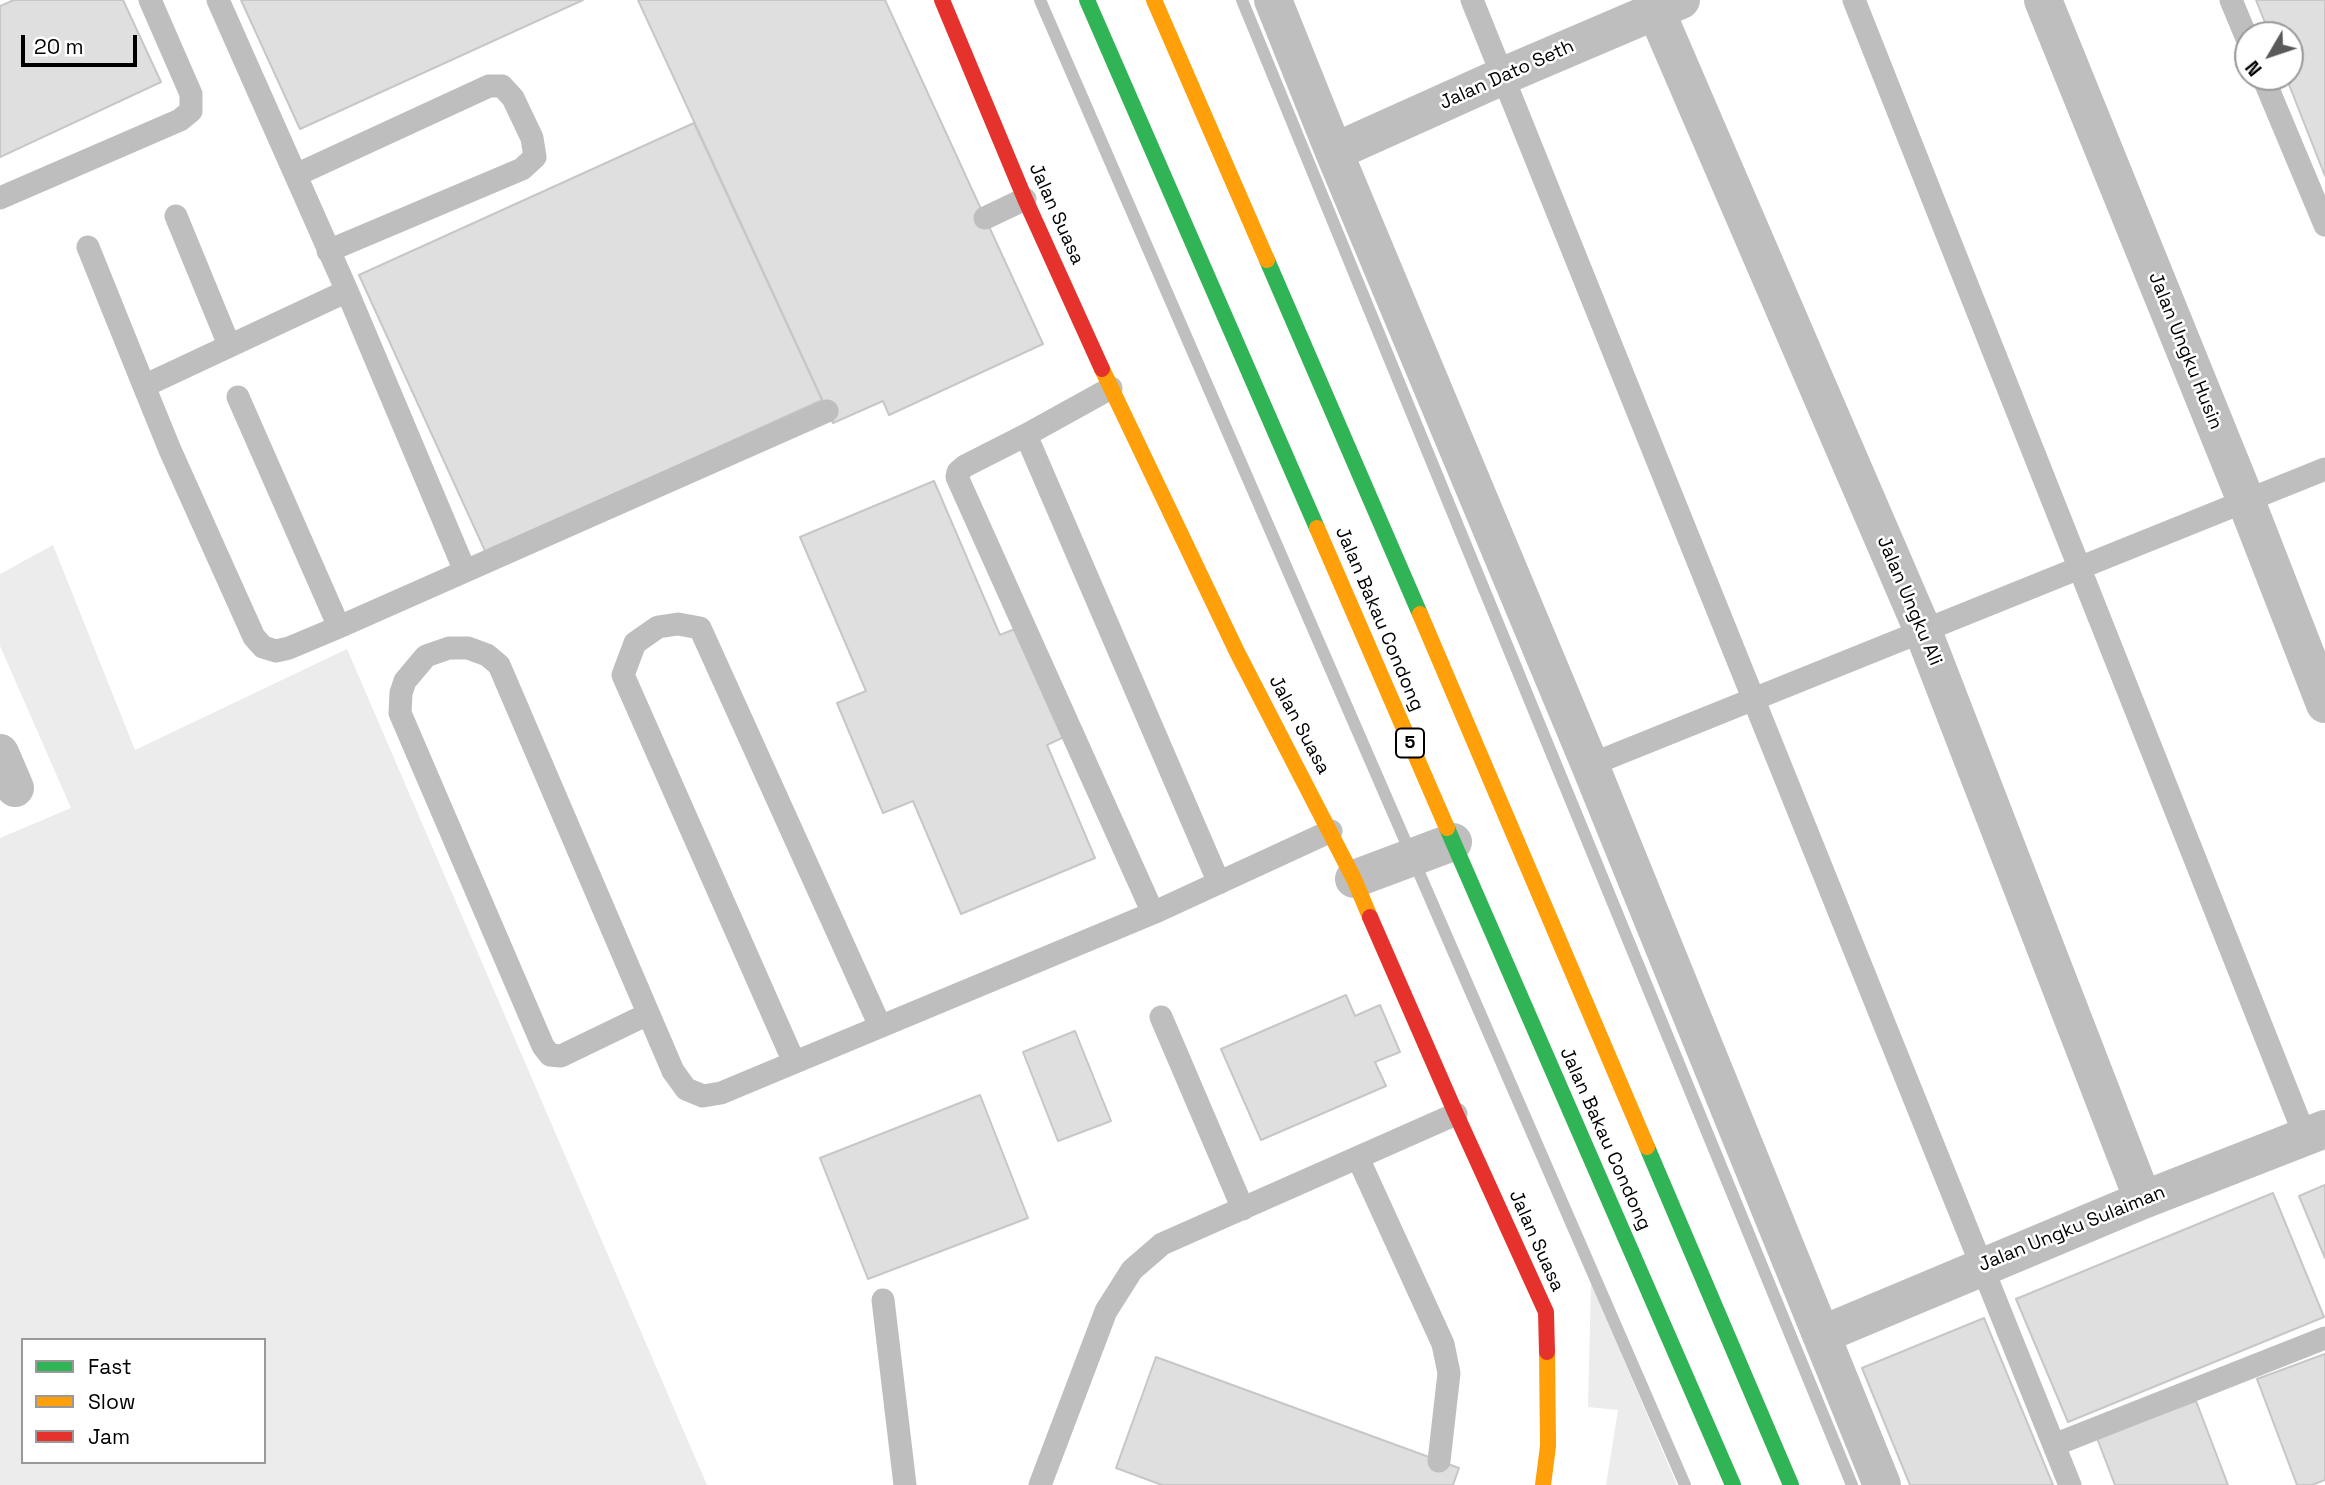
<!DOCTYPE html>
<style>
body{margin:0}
#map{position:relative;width:2325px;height:1485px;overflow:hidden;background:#fff;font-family:"Space Grotesk",sans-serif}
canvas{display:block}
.legend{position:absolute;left:21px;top:1338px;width:245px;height:126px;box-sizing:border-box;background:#fff;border:2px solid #999;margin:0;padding:9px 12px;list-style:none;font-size:21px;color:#000}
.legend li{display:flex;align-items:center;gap:14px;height:35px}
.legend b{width:35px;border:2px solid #999}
.north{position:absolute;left:2234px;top:21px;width:70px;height:70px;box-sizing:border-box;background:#fff;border:2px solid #999;border-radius:50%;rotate:231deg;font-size:19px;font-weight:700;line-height:28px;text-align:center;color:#000}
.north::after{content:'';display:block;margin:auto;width:24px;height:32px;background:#595959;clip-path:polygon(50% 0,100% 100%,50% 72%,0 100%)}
.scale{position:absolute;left:21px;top:35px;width:116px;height:32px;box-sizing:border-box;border:4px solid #000;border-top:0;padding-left:9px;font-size:21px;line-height:24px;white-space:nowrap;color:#000;-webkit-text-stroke:5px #fff;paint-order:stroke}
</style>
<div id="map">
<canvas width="2325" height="1485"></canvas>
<ul class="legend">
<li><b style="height:9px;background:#30b455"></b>Fast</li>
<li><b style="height:9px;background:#ff9f0a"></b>Slow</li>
<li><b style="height:9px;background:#e5322d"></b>Jam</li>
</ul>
<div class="north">N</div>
<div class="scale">20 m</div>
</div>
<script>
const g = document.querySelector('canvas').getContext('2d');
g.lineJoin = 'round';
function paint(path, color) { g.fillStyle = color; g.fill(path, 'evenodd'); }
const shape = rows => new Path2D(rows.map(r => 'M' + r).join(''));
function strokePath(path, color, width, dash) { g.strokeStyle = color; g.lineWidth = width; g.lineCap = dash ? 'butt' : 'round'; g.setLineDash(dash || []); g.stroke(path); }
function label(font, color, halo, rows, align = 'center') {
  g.font = font + ' "Space Grotesk",sans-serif'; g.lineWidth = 5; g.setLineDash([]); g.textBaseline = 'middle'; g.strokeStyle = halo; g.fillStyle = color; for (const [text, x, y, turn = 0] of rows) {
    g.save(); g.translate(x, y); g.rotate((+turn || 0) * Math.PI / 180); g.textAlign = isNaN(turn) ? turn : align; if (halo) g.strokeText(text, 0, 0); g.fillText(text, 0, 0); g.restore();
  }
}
const green = shape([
 [53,545,135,750,347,649,707,1485,0,1485,0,838,71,808,0,646,0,574],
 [23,1340,264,1340,264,1462,23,1462],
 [1591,1283,1677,1485,1606,1485,1618,1410,1588,1407]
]);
const stream = shape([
 [1040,0,1685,1485],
 [1242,0,1852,1485]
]);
const building = shape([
 [14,0,123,0,161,82,0,157,0,6,14,0],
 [241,0,583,0,300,129,241,0],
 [638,0,885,0,1043,344,889,415,883,401,833,423,638,0],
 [2256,0,2325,0,2325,176,2286,77,2290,77,2290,35,2270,35,2256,0],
 [694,123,822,400,486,553,359,275,694,123],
 [934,481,1000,635,1022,626,1068,735,1047,745,1095,858,961,914,913,801,883,813,837,703,866,691,800,537,934,481],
 [1346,995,1355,1016,1380,1005,1400,1052,1375,1062,1386,1086,1261,1140,1221,1049,1346,995],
 [1075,1031,1111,1121,1058,1141,1023,1052,1075,1031],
 [980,1095,1028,1218,868,1279,820,1158,980,1095],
 [2325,1185,2325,1258,2299,1196,2325,1185],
 [2273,1193,2324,1317,2068,1422,2016,1299,2273,1193],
 [1984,1318,2053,1485,1910,1485,1862,1368,1984,1318],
 [2325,1354,2325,1480,2312,1485,2297,1485,2257,1379,2325,1354],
 [1156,1357,1459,1468,1453,1485,1162,1485,1116,1468,1156,1357],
 [2196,1401,2228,1485,2115,1485,2097,1438,2196,1401]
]);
const lane = shape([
 [218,0,347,291,144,386,170,450,254,637,263,647,276,651,289,648,339,627,827,411],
 [1472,0,2070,1485],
 [1854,0,2305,1136],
 [2231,0,2248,41],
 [2263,77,2325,225],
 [296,175,489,86,502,86,513,98,532,138,535,157,522,169,328,251],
 [0,198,180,120,191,111,191,94,150,0],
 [176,216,229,345],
 [985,218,1025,199],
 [88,247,144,386],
 [347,291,465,571],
 [1111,388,1026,435,1219,883],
 [238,397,339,627],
 [1026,435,965,466,958,472,957,477,1153,913],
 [1590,765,2325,469],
 [648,1014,561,1056,550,1055,543,1046,400,713,401,693,405,681,426,656,449,648,468,648,487,655,499,665,673,1071,686,1089,703,1096,721,1093,1153,913,1331,831],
 [1161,1017,1243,1209],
 [794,1062,623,675,635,643,658,627,678,624,700,628,880,1026],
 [1358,1158,1443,1344,1449,1373,1439,1461],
 [883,1300,905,1485],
 [2054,1445,2325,1338],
 [1040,1485,1106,1311,1132,1270,1162,1244,1456,1114]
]);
const street = shape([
 [1273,0,1334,152,1590,765,1882,1485],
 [2043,0,2246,501,2325,704],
 [1656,11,1923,631,2143,1200],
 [1334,152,1503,76,1681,0],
 [0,753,15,788],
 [1354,879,1453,842],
 [1821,1335,2143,1200,2325,1129]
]);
const fast = shape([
 [1087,0,1317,528],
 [1267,260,1420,614],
 [1447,828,1733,1485],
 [1647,1147,1791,1485]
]);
const slow = shape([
 [1154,0,1267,260],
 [1102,369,1237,652,1354,879,1370,917],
 [1317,528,1447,828],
 [1420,614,1647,1147],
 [1543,1485,1548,1446,1547,1352]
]);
const jam = shape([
 [942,0,1025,199,1102,369],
 [1370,917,1456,1114,1546,1312,1547,1352]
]);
const shields = [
 [1410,743,28]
];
const shieldNames = [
 ["5",1410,743]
];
const streetNames = [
 ["Jalan Dato Seth",1507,75,-24],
 ["Jalan Suasa",1056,214,66],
 ["Jalan Ungku Husin",2185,351,68],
 ["Jalan Ungku Ali",1909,601,67],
 ["Jalan Bakau Condong",1379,619,67],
 ["Jalan Suasa",1299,725,62],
 ["Jalan Bakau Condong",1605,1139,66],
 ["Jalan Ungku Sulaiman",2072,1229,-22],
 ["Jalan Suasa",1536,1241,66]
];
paint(green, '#ececec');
strokePath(stream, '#bfbfbf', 12);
paint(building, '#dfdfdf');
strokePath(building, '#c7c7c7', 2);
strokePath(lane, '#bebebe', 23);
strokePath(street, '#bebebe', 38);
strokePath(fast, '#30b455', 16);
strokePath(slow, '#ff9f0a', 16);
strokePath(jam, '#e5322d', 16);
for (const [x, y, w] of shields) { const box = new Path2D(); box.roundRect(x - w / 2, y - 14.5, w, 29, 5); g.fillStyle = '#fff'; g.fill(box); strokePath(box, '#000', 2); }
label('bold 18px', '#000', null, shieldNames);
label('19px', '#000', '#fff', streetNames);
</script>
